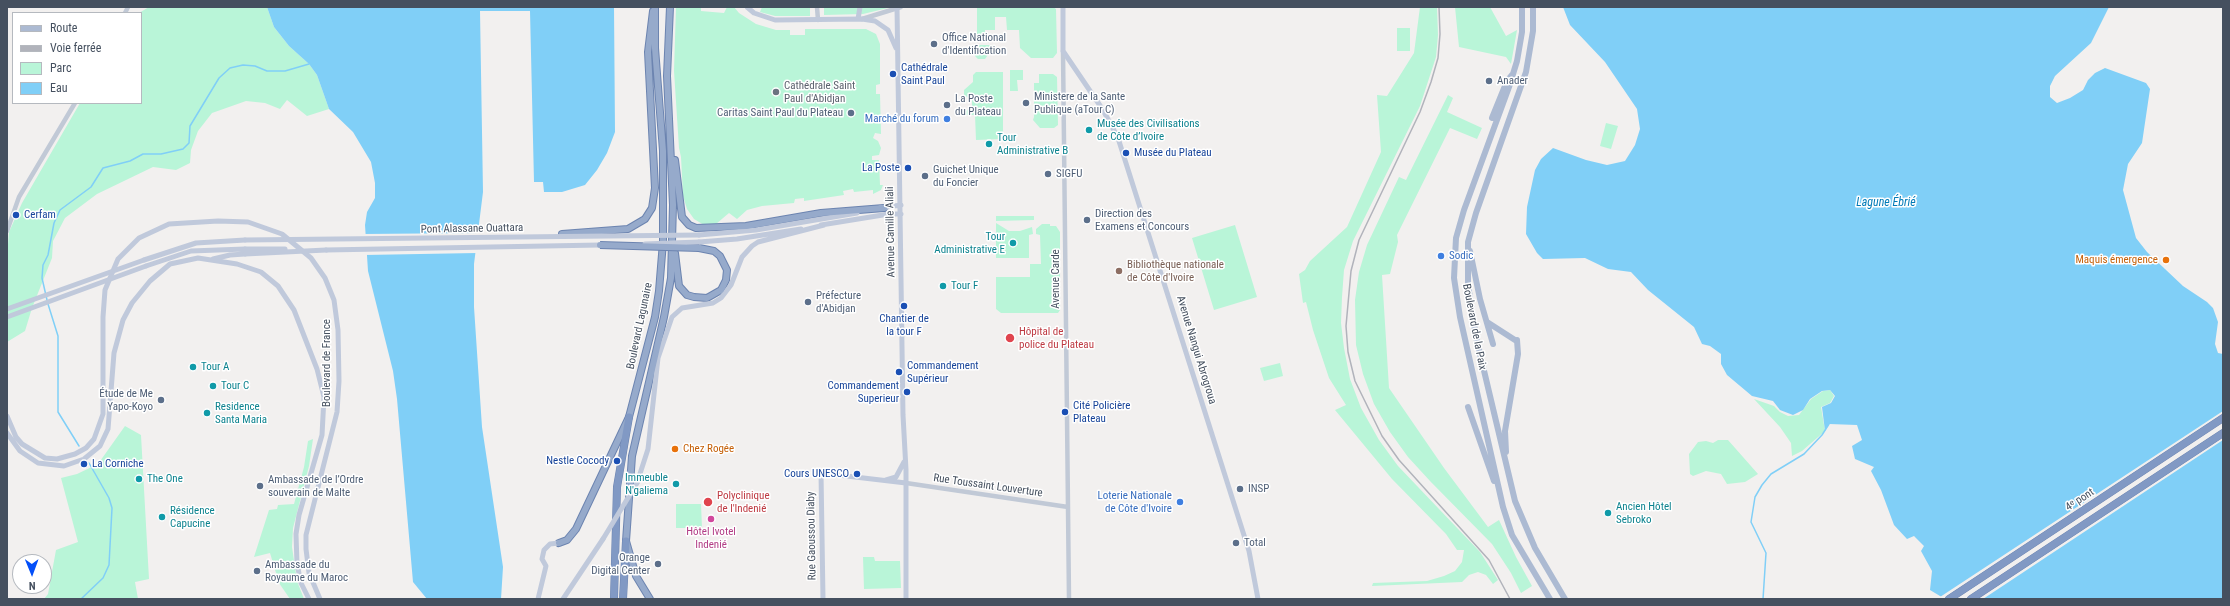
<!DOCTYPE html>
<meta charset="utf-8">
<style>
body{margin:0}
#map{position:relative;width:2230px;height:606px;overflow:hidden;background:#f2f0ef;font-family:"Roboto Condensed",sans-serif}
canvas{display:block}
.frame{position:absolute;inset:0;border:8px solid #45505f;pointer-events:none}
.legend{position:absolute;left:12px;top:12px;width:130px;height:92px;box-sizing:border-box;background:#fff;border:1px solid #b5b9bf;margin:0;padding:5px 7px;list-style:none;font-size:12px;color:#45505f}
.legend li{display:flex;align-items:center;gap:8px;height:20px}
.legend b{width:20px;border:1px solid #b5b9bf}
.north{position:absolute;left:12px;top:554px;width:40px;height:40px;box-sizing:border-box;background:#fff;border:1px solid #b5b9bf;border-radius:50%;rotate:179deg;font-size:11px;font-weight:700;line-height:16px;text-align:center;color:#45505f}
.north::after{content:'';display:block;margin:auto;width:14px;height:18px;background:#034ff9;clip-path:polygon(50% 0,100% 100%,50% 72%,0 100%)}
</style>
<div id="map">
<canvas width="2230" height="606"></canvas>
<div class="frame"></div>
<ul class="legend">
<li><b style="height:5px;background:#acbad2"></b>Route</li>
<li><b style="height:5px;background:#b1b3bb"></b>Voie ferrée</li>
<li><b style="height:11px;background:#b9f5d8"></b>Parc</li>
<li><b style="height:11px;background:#80cff7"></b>Eau</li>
</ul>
<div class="north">N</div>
</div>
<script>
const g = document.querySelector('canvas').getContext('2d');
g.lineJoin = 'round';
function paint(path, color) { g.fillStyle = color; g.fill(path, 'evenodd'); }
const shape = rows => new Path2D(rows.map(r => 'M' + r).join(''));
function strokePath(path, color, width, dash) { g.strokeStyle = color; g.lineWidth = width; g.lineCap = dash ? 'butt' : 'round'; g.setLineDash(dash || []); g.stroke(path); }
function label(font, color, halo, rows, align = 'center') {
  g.font = font + ' "Roboto Condensed",sans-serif'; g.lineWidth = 3; g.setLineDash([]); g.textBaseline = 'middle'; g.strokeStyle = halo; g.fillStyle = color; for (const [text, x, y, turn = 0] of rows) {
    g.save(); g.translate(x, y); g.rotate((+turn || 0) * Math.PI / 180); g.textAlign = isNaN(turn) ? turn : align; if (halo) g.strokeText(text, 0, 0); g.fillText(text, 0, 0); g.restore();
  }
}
const green = shape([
 [149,7,267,7,274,27,289,46,309,64,317,75,329,109,307,116,287,100,280,109,265,103,246,101,212,113,198,131,191,150,190,163,176,170,153,167,97,194,65,218,53,241,52,258,32,308,25,331,7,342,7,257,9,232,22,203,80,103,141,103,141,13,139,13],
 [676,7,701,7,701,11,724,13,727,7,734,7,739,13,756,24,776,30,790,30,790,35,805,35,805,29,866,29,876,34,880,44,880,84,876,85,876,94,880,94,881,134,875,133,873,138,878,141,881,148,879,155,872,156,872,160,879,160,880,185,883,185,881,190,873,194,873,190,854,192,853,189,843,191,844,195,804,201,804,198,795,199,794,203,762,206,747,210,737,219,729,213,716,224,704,225,694,219,687,209,683,196,681,157,679,148,674,71],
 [762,7,810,7,810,16,775,16,760,12],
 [824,7,892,7,863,14,824,15],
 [1053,7,1056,9,1057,53,1053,58,1031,58,1020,48,1019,30,1007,30,1006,17,995,17,995,30,985,30,985,40,977,40,977,7],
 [1420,7,1437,7,1438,35,1436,57,1420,106,1353,241,1344,270,1342,297,1341,323,1344,348,1350,379,1361,408,1379,440,1398,466,1480,552,1498,580,1493,584,1486,575,1478,572,1469,575,1462,582,1372,586,1373,583,1427,581,1444,576,1455,571,1462,562,1464,550,1457,550,1446,534,1392,479,1335,410,1346,405,1329,378,1313,330,1306,302,1303,303,1299,274,1305,270,1310,261,1347,227,1381,152,1377,95,1387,96,1414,53],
 [1455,7,1490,7,1506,36,1517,30,1511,64,1506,57,1459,47],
 [1397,28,1410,28,1410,51,1397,51],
 [974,45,993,45,993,48,985,59,978,59,975,56],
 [1010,70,1023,70,1023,80,1017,80,1018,91,1010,91],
 [976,72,1003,72,1003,139,976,140,975,115,966,115,966,111,972,106,972,100,964,95,964,90,973,82,973,75],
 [1039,74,1053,74,1057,77,1058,125,1054,128,1040,128,1033,120,1034,117,1034,83,1039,83],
 [1448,95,1453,98,1447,112,1482,128,1477,139,1450,128,1397,235,1398,242,1390,274,1382,275,1389,388,1444,468,1488,527,1499,520,1516,557,1532,586,1521,593,1511,573,1492,544,1430,481,1408,457,1390,432,1374,404,1363,374,1356,345,1355,300,1359,272,1367,245,1399,177,1406,180],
 [1606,123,1618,126,1611,149,1600,146],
 [996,216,1034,216,1034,220,996,221],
 [996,223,1009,231,1020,231,1032,227,1033,234,1029,235,1029,258,996,258],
 [1042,224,1050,224,1050,226,1056,226,1060,232,1060,310,1058,313,1001,313,996,309,996,277,1030,277,1030,264,1041,264,1040,235,1036,234,1036,229],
 [1235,225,1257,297,1214,310,1192,238],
 [1280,363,1283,376,1264,381,1260,368],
 [1830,390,1834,396,1830,403,1821,407,1825,431,1802,451,1792,456,1791,443,1780,427,1754,399,1774,406,1780,412,1788,416,1799,415,1811,399,1823,391],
 [125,426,141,435,149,579,135,582,138,599,44,599,48,594,56,550,78,542,61,478,77,474,98,464],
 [313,439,309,466,293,528,292,547,297,581,304,599,290,599,279,583,270,553,254,557,269,510,277,509,278,505,294,504,304,467,308,441],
 [1718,440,1728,440,1758,474,1745,482,1727,484,1721,474,1706,471,1693,476,1690,474,1689,454,1698,442,1706,441,1713,443],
 [676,504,701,504,702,528,676,528],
 [863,557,874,557,875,561,900,561,901,588,864,589]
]);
const water = shape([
 [267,7,614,7,615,132,607,153,597,170,585,185,562,192,544,192,543,182,534,182,530,11,480,11,483,192,474,264,474,307,482,427,503,567,501,599,427,599,413,582,397,399,393,371,368,271,365,225,367,212,375,198,375,183,371,162,353,132,329,109,317,75,309,64,289,46,274,27],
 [1563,7,2109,7,2091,43,2055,76,2050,86,2050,97,2057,103,2070,98,2083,90,2088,80,2095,73,2105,68,2146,83,2150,89,2142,143,2128,164,2123,190,2136,238,2147,252,2183,286,2207,302,2213,308,2218,322,2215,344,2218,353,2223,354,2223,599,1945,599,1930,590,1932,571,1921,551,1924,546,1914,536,1907,539,1894,525,1881,490,1871,471,1874,467,1855,459,1852,446,1862,440,1857,425,1829,424,1825,431,1822,407,1831,403,1835,396,1830,390,1822,391,1810,399,1803,410,1793,415,1780,410,1773,401,1752,396,1727,375,1721,364,1721,354,1710,346,1702,344,1694,327,1648,290,1631,272,1608,269,1585,258,1543,259,1537,253,1526,234,1527,207,1535,170,1541,159,1553,148,1586,160,1607,165,1625,161,1635,145,1640,129,1637,109,1605,62,1570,25]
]);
const pier = shape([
 [480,233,477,253,364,255,363,234],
 [2223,411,2223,440,1983,599,1943,599,1940,597]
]);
const stream = shape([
 [47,300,42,278,43,265,48,255,54,223,60,210,91,187,103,168,130,161,143,154,161,154,183,149,189,143,190,126,219,78,230,68,243,65,255,66,267,71,285,71,309,64],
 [48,304,58,336,58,412,79,446],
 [81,599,103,578,109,565,112,508,109,498,89,463],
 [1763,599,1766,553,1751,522,1755,497,1762,485,1771,474,1804,454,1822,435,1829,424]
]);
const tertiary = shape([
 [817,7,818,20],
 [125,13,128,7],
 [862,19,901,7],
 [1063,51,1069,599],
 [7,231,19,197,75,103],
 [906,483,1068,507]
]);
const secondary = shape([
 [747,7,754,13,775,20,862,19,875,21,888,30,896,48],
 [897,7,903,415,906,470,906,599],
 [1063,7,1063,51,1103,110,1118,138,1249,551,1258,599],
 [858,19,860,7],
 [880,208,901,205],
 [821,225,889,214,901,214],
 [699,235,756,230,857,213],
 [699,242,737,239,801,229],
 [326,250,600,245],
 [213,259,230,255,245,254],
 [144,260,196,243,245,240],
 [146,266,191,251,245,249],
 [7,416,16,437,22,444,45,458,57,459,75,454,86,448,94,439,103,414,103,317,105,290,118,259,139,238,169,224,218,221,248,222,282,234,311,258,325,278,334,300,338,330,339,381,337,412,306,535,306,549,309,573,320,599],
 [7,433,20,451,38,463,64,466,84,459,100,446,108,429,114,353,123,320,132,303,150,281,170,264,198,258,237,264,261,272,278,286,294,310,317,369,324,397,322,435,299,515,296,534,297,564,301,583,309,599],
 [886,480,896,477,904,462],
 [637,483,648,449,658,358,672,317,682,308,713,303,721,298,731,285,742,257,752,246,758,242,824,225],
 [538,599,546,566,542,559,544,550,550,544,559,543],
 [563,599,603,539],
 [823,599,821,473,906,483]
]);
const primary = shape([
 [1522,7,1522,32,1517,61,1509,87,1464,210,1456,238,1454,278,1460,317,1503,507,1512,535,1550,599],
 [1533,7,1533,31,1526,72,1476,213,1468,242,1468,285,1476,337,1515,501,1535,548,1565,599],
 [1492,118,1507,81,1512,75],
 [1470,251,1480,299,1493,344],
 [1487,322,1515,340],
 [1468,407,1494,481],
 [1506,452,1505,431,1518,354,1517,340]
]);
const trunk = shape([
 [675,160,682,217,689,225,696,228,746,226,821,213,884,208],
 [562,234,628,229,645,219,652,208,655,188,648,52,653,11],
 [675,253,679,286,687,295,694,297,707,298,721,290,726,280,727,270,720,256,714,251,699,248],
 [559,543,567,540,576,529,629,417,655,317,659,291,663,242,663,151,655,48,655,7],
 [650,599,636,576,626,541,632,456,664,317,671,278,673,205,667,76,670,7]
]);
const motorway = shape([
 [614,599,617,487,629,417],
 [623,599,626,541],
 [1949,599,2223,418],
 [1971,599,2223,433]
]);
const rail = shape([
 [1439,7,1440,34,1438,58,1431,82,1420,112,1359,240,1351,271,1346,326,1348,352,1355,381,1382,436,1399,460,1489,560,1510,599]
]);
const secondaryBridge = shape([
 [245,240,699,235],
 [645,244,699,242],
 [245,249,285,249],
 [245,254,326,250],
 [7,309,144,260],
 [7,317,146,266],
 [603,539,637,483]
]);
const trunkBridge = shape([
 [600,245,699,248]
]);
const markers = [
 [934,44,4,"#5c6f8a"],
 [893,74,4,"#1a4fb4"],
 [1489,81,4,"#5c6f8a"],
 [776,92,4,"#6b7280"],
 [1026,103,4,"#5c6f8a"],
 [947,105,4,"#5c6f8a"],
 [851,113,4,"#5c6f8a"],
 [947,119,4,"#3f7fe0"],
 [1089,130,4,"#0f9aa8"],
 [989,144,4,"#0f9aa8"],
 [1126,153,4,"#1a4fb4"],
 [908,168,4,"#1a4fb4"],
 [1048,174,4,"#5c6f8a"],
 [925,176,4,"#5c6f8a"],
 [16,215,4,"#1a4fb4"],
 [1087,220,4,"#5c6f8a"],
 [1013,243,4,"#0f9aa8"],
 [1441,256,4,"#3f7fe0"],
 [2166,260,4,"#e8710a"],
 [1119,271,4,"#8d6e63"],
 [943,286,4,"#0f9aa8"],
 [808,302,4,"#5c6f8a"],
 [904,306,4,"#1a4fb4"],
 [1010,338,5,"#e0444e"],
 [193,367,4,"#0f9aa8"],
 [899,372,4,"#1a4fb4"],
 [213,386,4,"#0f9aa8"],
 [907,392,4,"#1a4fb4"],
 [161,400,4,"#5c6f8a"],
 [1065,412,4,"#1a4fb4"],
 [207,413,4,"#0f9aa8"],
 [675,449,4,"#e8710a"],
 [617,461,4,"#1a4fb4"],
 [84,464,4,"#1a4fb4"],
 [857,474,4,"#1a4fb4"],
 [139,479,4,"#0f9aa8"],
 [676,484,4,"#0f9aa8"],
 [260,486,4,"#5c6f8a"],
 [1240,489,4,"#5c6f8a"],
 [708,502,5,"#e0444e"],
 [1180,502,4,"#3f7fe0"],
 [1608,513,4,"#0f9aa8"],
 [162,517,4,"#0f9aa8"],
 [711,519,4,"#d1479c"],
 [1236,543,4,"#5c6f8a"],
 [658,564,4,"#5c6f8a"],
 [257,571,4,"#5c6f8a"]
];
const serviceNames = [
 ["Office National",942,38],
 ["d'Identification",942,51],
 ["Anader",1497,81],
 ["Ministere de la Sante",1034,97],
 ["Publique (aTour C)",1034,110],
 ["La Poste",955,99],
 ["du Plateau",955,112],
 ["Caritas Saint Paul du Plateau",843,113,"right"],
 ["Guichet Unique",933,170],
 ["du Foncier",933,183],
 ["SIGFU",1056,174],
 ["Direction des",1095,214],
 ["Examens et Concours",1095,227],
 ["Préfecture",816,296],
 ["d'Abidjan",816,309],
 ["Étude de Me",153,394,"right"],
 ["Yapo-Koyo",153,407,"right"],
 ["Ambassade de l’Ordre",268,480],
 ["souverain de Malte",268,493],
 ["INSP",1248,489],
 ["Total",1244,543],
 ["Orange",650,558,"right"],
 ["Digital Center",650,571,"right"],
 ["Ambassade du",265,565],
 ["Royaume du Maroc",265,578]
];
const transitNames = [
 ["Cathédrale",901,68],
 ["Saint Paul",901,81],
 ["Musée du Plateau",1134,153],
 ["La Poste",900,168,"right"],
 ["Cerfam",24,215],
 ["Chantier de",904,319,"center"],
 ["la tour F",904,332,"center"],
 ["Commandement",907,366],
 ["Supérieur",907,379],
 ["Commandement",899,386,"right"],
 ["Superieur",899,399,"right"],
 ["Cité Policière",1073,406],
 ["Plateau",1073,419],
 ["Nestle Cocody",609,461,"right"],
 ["La Corniche",92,464],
 ["Cours UNESCO",849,474,"right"]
];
const worshipNames = [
 ["Cathédrale Saint",784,86],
 ["Paul d'Abidjan",784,99]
];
const shopNames = [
 ["Marché du forum",939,119],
 ["Sodic",1449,256,"left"],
 ["Loterie Nationale",1172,496],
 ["de Côte d'Ivoire",1172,509]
];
const cultureNames = [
 ["Musée des Civilisations",1097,124],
 ["de Côte d’Ivoire",1097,137],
 ["Tour",997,138],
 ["Administrative B",997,151],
 ["Tour",1005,237,"right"],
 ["Administrative E",1005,250,"right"],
 ["Tour F",951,286],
 ["Tour A",201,367],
 ["Tour C",221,386],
 ["Residence",215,407],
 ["Santa Maria",215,420],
 ["Immeuble",668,478,"right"],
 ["N'galiema",668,491,"right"],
 ["The One",147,479],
 ["Ancien Hôtel",1616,507],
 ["Sebroko",1616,520],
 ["Résidence",170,511],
 ["Capucine",170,524]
];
const streetNames = [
 ["Pont Alassane Ouattara",472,229,-1],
 ["Avenue Camille Aliali",891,232,-91],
 ["Avenue Carde",1056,279,-90],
 ["Boulevard Lagunaire",640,326,-78],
 ["Boulevard de la Paix",1474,327,79],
 ["Avenue Nangui Abrogroua",1196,350,73],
 ["Boulevard de France",327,363,-90],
 ["Rue Toussaint Louverture",988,486,8],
 ["4ᵉ pont",2080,500,-33],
 ["Rue Gaoussou Diaby",812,536,-91]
];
const foodNames = [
 ["Maquis émergence",2158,260],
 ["Chez Rogée",683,449,"left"]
];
const educationNames = [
 ["Bibliothèque nationale",1127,265],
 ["de Côte d'Ivoire",1127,278]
];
const healthNames = [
 ["Hôpital de",1019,332],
 ["police du Plateau",1019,345],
 ["Polyclinique",717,496],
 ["de l'Indenié",717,509]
];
const hotelNames = [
 ["Hôtel Ivotel",711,532],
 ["Indenié",711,545]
];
const waterNames = [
 ["Lagune Ébrié",1886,203]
];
paint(green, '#b9f5d8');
paint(water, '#80cff7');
paint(pier, '#f2f0ef');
strokePath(stream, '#80cff7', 1.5);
strokePath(trunk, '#6c84b0', 8);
strokePath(motorway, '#6c84b0', 8);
strokePath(tertiary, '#c1c9d6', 4.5);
strokePath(secondary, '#c0c9db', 5);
strokePath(primary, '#acbad2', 6);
strokePath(trunk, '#96aacb', 6);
strokePath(motorway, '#8199c4', 7);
strokePath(rail, '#b1b3bb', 1.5);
strokePath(trunkBridge, '#6c84b0', 8, []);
strokePath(secondaryBridge, '#c0c9db', 5);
strokePath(trunkBridge, '#96aacb', 6);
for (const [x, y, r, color] of markers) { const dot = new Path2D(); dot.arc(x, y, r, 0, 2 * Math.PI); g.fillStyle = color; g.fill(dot); strokePath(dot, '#fff', 1.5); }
label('11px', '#4e5e75', '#fff', serviceNames, 'left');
label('11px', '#164399', '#fff', transitNames, 'left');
label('11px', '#5b616d', '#fff', worshipNames, 'left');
label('11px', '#366cbe', '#fff', shopNames, 'right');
label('11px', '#0d838f', '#fff', cultureNames, 'left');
label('11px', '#45505f', '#fff', streetNames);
label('11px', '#c56008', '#fff', foodNames, 'right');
label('11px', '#785e54', '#fff', educationNames, 'left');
label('11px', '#be3a42', '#fff', healthNames, 'left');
label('11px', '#b23c85', '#fff', hotelNames);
label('italic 12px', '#007ab7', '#fff', waterNames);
</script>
